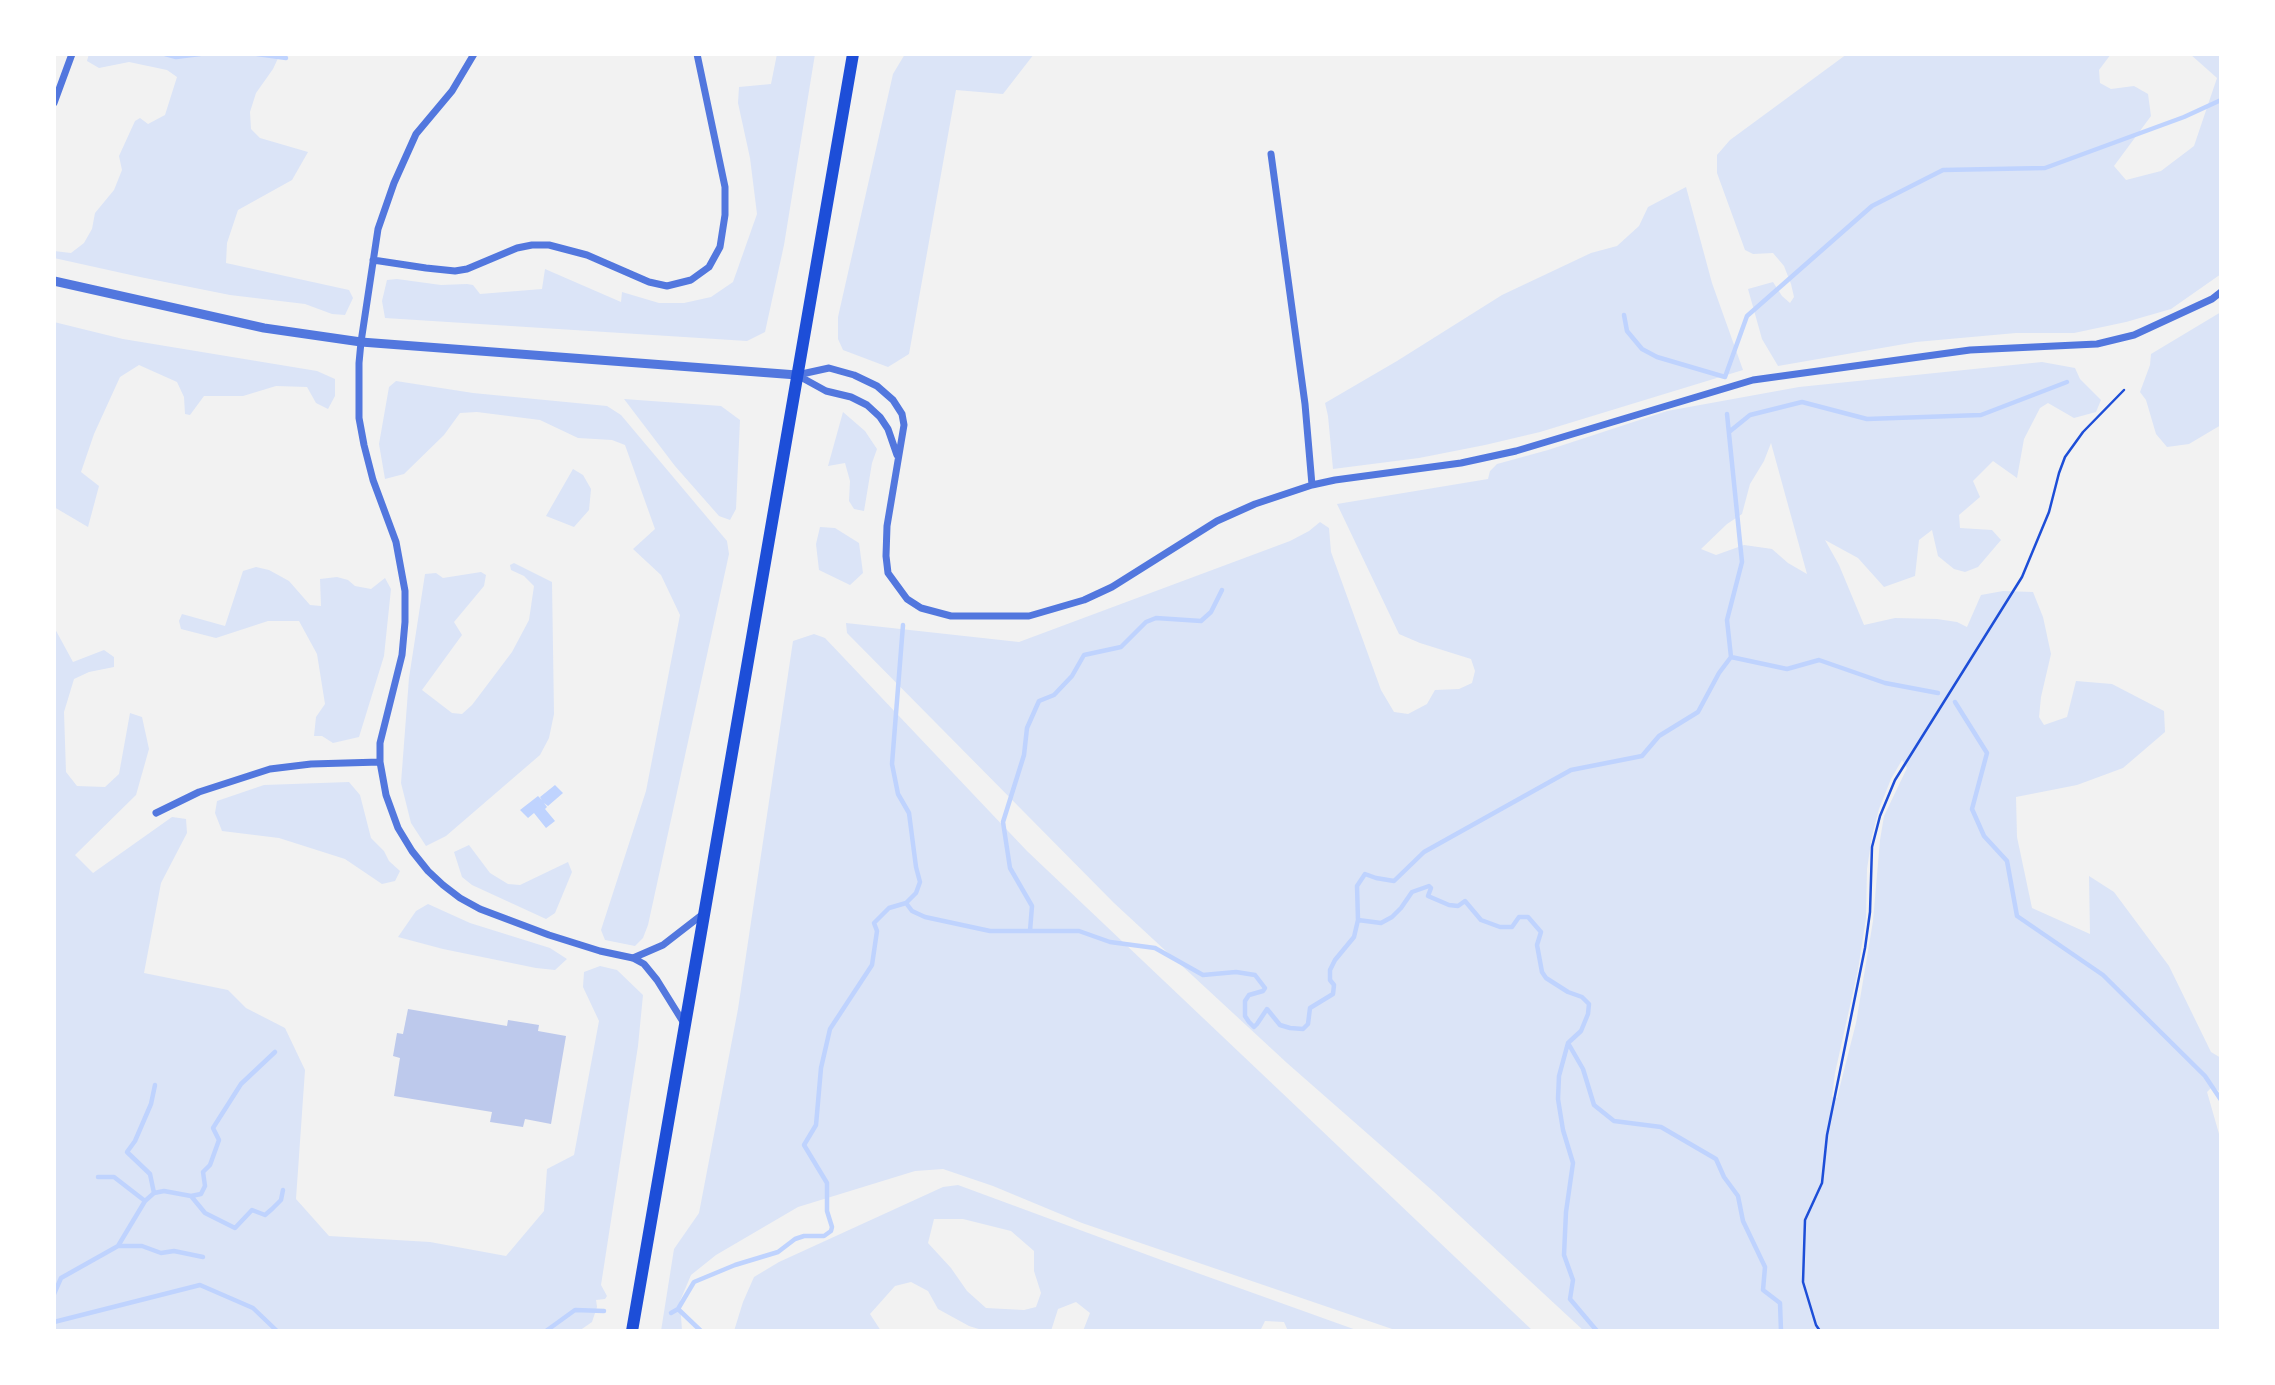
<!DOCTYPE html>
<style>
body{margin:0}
#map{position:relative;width:2275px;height:1385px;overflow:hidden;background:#f2f2f2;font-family:"Source Sans 3",sans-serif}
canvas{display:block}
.frame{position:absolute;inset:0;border:56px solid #fff;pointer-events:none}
</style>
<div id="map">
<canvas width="2275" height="1385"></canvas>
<div class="frame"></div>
</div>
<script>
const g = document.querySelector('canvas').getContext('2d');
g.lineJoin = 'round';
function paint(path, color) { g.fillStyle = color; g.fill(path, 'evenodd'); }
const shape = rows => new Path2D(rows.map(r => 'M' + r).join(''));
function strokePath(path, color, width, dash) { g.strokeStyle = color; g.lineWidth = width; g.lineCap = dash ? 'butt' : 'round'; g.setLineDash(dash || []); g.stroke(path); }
const green = shape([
 [89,54,280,54,273,69,256,93,250,112,251,129,260,138,308,152,292,180,238,210,227,243,226,263,349,290,353,298,345,315,332,314,305,304,230,295,140,277,54,258,54,251,71,253,84,243,92,229,95,213,114,190,122,170,119,156,135,121,140,118,148,124,165,115,177,77,167,70,129,62,99,68,87,61],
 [777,54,815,54,784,245,765,332,747,341,385,318,382,301,387,280,397,279,441,285,467,284,473,285,480,294,542,289,545,269,621,302,622,292,659,303,684,303,711,297,733,282,757,214,750,158,738,103,739,87,771,84],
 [905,54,1034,54,1003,94,956,90,909,354,888,367,843,350,838,339,838,317,893,74],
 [1847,54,2111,54,2099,70,2100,83,2111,89,2134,86,2148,94,2151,116,2114,166,2126,180,2161,171,2194,146,2217,78,2190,54,2221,54,2221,274,2171,309,2126,322,2074,333,2016,333,1916,342,1778,366,1762,339,1748,289,1773,282,1782,296,1790,303,1794,297,1791,284,1784,266,1773,253,1753,254,1745,250,1717,173,1717,155,1730,140],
 [1686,187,1712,283,1743,370,1540,432,1485,445,1419,458,1333,469,1328,416,1325,403,1397,361,1502,295,1591,253,1617,246,1639,226,1648,207],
 [2221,312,2221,425,2189,444,2167,447,2156,434,2146,400,2140,392,2150,365,2151,354],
 [54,322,123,339,317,371,335,379,335,396,328,409,316,403,307,387,276,386,243,396,204,396,190,415,185,414,184,397,177,382,139,365,120,377,94,434,81,472,99,486,88,527,54,507],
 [2042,362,2075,368,2080,379,2101,400,2096,412,2074,418,2048,403,2040,408,2024,439,2017,478,1993,461,1973,481,1980,497,1959,515,1960,528,1992,530,2001,540,1978,567,1965,572,1954,569,1938,556,1932,530,1919,540,1915,576,1884,587,1858,558,1825,540,1839,565,1864,625,1895,618,1937,619,1957,622,1967,627,1981,595,2003,591,2033,592,2043,617,2051,654,2041,697,2039,717,2044,725,2067,717,2076,681,2112,684,2164,711,2165,732,2123,768,2077,785,2016,797,2017,837,2032,908,2090,934,2089,876,2114,892,2169,966,2211,1052,2221,1058,2221,1092,2212,1087,2207,1092,2221,1141,2221,1331,1584,1331,1434,1192,1287,1063,1114,903,847,633,846,623,1019,642,1290,541,1309,531,1320,522,1329,528,1331,552,1381,690,1394,712,1408,714,1427,704,1435,690,1459,689,1472,683,1475,671,1471,659,1420,643,1399,634,1337,504,1488,479,1490,471,1497,464,1548,450,1667,411,1799,387],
 [1771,443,1807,574,1788,563,1772,549,1744,545,1716,555,1701,549,1727,524,1742,514,1750,484,1764,461],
 [1902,760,1907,768,1884,816,1880,840,1873,921,1856,1023,1837,1098,1832,1097,1835,1073,1858,970,1866,918,1867,869,1872,836,1879,809,1891,779],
 [396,381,473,393,607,406,621,415,727,541,729,554,648,925,643,938,635,946,605,940,601,930,646,791,680,615,661,575,633,549,655,529,625,445,612,440,578,438,540,420,477,412,460,413,444,435,404,474,385,479,379,444,389,387],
 [624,399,721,406,740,420,736,509,730,520,719,516,675,466],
 [843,412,865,431,877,449,872,463,864,511,854,509,849,501,850,481,845,463,828,466],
 [573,469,583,475,591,489,589,510,574,527,546,516],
 [820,527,835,528,859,543,863,573,850,585,819,570,816,544],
 [514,563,552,582,554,714,549,738,540,755,446,836,426,846,411,823,401,783,409,678,425,574,436,573,443,578,481,572,486,575,484,586,454,622,462,635,422,690,452,713,462,714,472,705,512,652,529,620,534,586,524,576,511,570,510,565],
 [256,567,269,570,289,581,310,605,321,606,320,579,337,577,348,580,355,586,371,589,385,578,391,589,384,656,359,737,333,743,322,736,314,736,316,717,325,704,317,654,299,621,268,621,216,638,181,629,179,621,182,614,225,626,243,571],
 [54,627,73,662,104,650,114,657,114,667,89,672,74,679,64,712,66,772,77,786,105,787,119,774,130,713,142,717,149,749,136,795,75,855,93,873,172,817,186,819,187,833,161,883,144,973,228,990,246,1008,285,1028,305,1070,296,1199,329,1236,430,1242,506,1256,544,1211,547,1169,574,1155,599,1021,583,987,584,972,600,966,617,970,643,995,638,1046,601,1285,607,1296,605,1299,596,1300,597,1307,592,1322,579,1331,54,1331],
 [814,634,825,638,1027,851,1533,1331,1398,1331,1082,1223,993,1186,943,1169,915,1171,798,1207,716,1255,691,1275,680,1301,682,1331,661,1331,674,1249,699,1213,738,1009,793,641],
 [349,782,360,795,371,838,384,851,389,861,400,871,395,881,382,884,345,859,279,838,222,831,215,813,217,801,264,785],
 [469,845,490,873,508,884,520,885,568,862,572,872,555,913,546,919,472,885,462,877,454,852],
 [428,904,470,923,550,948,567,959,555,970,536,968,443,949,398,937,416,911],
 [958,1185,1164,1261,1359,1331,1288,1331,1284,1322,1265,1321,1260,1331,1083,1331,1090,1313,1076,1302,1058,1309,1051,1331,985,1331,969,1326,938,1309,928,1291,911,1282,895,1286,870,1314,881,1331,734,1331,743,1302,754,1277,779,1262,943,1187],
 [934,1219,963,1219,1011,1231,1034,1251,1034,1271,1041,1293,1036,1307,1024,1310,986,1308,967,1291,951,1268,928,1243]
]);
const water = shape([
 [555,785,563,793,548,806,544,803,547,807,545,809,555,821,546,828,534,813,528,818,520,810,538,796,542,800,540,797]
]);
const stream = shape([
 [165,54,176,57,200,54],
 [257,54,286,58],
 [1624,315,1627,331,1642,349,1657,357,1725,377,1747,316,1872,206,1943,170,2045,168,2184,117,2221,100],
 [1727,414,1742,562,1727,620,1731,657],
 [1729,432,1750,415,1802,402,1867,419,1981,415,2067,382],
 [903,625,892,764,898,794,909,813,916,867,920,882,916,893,906,903],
 [1955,702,1987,753,1972,809,1984,836,2007,861,2017,916,2103,975,2205,1076,2221,1100],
 [1358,920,1381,923,1392,917,1401,908,1412,892,1429,886,1431,888,1428,896,1449,905,1458,906,1465,901,1481,920,1500,927,1512,927,1519,917,1528,917,1541,932,1537,945,1542,972,1546,978,1568,992,1582,997,1589,1004,1588,1014,1581,1031,1568,1043,1583,1069,1594,1105,1614,1121,1661,1127,1716,1159,1724,1177,1738,1196,1743,1221,1765,1267,1763,1290,1780,1303,1781,1331],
 [1030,931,1032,906,1010,868,1003,822,1024,755,1027,728,1039,701,1054,695,1072,676,1084,655,1121,647,1146,622,1156,618,1201,621,1211,612,1222,590],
 [1568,1043,1559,1076,1558,1099,1563,1130,1573,1163,1566,1212,1564,1255,1573,1280,1570,1299,1597,1331],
 [98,1177,114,1177,145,1201],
 [154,1193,164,1191,191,1196,205,1213,235,1228,252,1210,265,1215,272,1209,281,1200,283,1190],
 [191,1196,201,1194,205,1186,203,1172,210,1165,219,1140,213,1128,241,1084,275,1052],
 [118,1246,145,1201,154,1193,150,1174,127,1152,135,1141,151,1104,155,1085],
 [54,1294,61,1278,118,1246,142,1246,161,1253,174,1251,203,1257],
 [678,1309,701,1331],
 [671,1313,678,1309,694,1282,735,1265,778,1252,795,1239,804,1236,824,1236,831,1231,832,1227,827,1211,827,1183,804,1145,816,1125,821,1068,830,1029,872,965,877,931,874,923,889,908,906,903,912,911,925,917,990,931,1079,931,1110,942,1155,948,1203,975,1236,972,1255,975,1265,988,1263,991,1249,995,1245,1001,1245,1016,1249,1022,1254,1027,1257,1024,1267,1009,1280,1025,1290,1028,1303,1029,1308,1024,1310,1008,1333,994,1334,985,1330,980,1330,970,1335,960,1354,937,1358,920,1357,886,1365,874,1376,878,1394,881,1424,852,1571,770,1642,756,1659,736,1698,712,1719,673,1731,657,1787,669,1819,660,1885,683,1938,693],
 [54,1322,200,1285,253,1308,277,1331],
 [546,1331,575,1310,604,1311]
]);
const building = shape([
 [408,1009,507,1026,508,1020,539,1025,538,1031,566,1036,551,1124,525,1119,523,1127,490,1122,492,1112,394,1096,400,1058,393,1056,397,1033,403,1034]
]);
const path = shape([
 [1820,1331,1816,1325,1803,1282,1805,1220,1822,1183,1827,1135,1865,948,1870,912,1872,847,1880,816,1895,780,2022,577,2049,512,2059,473,2065,457,2083,432,2124,390]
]);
const minor = shape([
 [474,54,452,91,416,134,394,183,378,229,361,342,359,363,359,418,364,445,373,480,396,542,405,591,405,622,402,655,380,743,380,762,386,795,398,828,412,851,428,871,443,885,460,898,480,909,549,935,600,951,633,958,644,964,657,980,685,1025],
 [54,103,72,54],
 [1271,154,1305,404,1312,485],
 [373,260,426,268,455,271,467,269,517,248,532,245,549,245,587,255,649,282,667,286,691,280,709,267,720,247,725,215,725,187,697,54],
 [797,375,829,368,854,375,877,386,893,400,902,414,904,425,887,526,886,556,888,573,907,599,921,608,951,616,1029,616,1084,600,1112,587,1217,521,1255,504,1312,485,1335,480,1461,463,1516,451,1753,380,1970,350,2097,344,2134,335,2212,299,2221,292],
 [797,375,826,391,851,397,867,405,880,417,888,429,897,455],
 [156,813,199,792,270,769,311,764,380,762],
 [633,958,663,945,703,914]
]);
const tertiary = shape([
 [54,281,264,328,361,342,797,375]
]);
const primary = shape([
 [632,1331,853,54]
]);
paint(green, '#dbe4f7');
paint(water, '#bfd3fe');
strokePath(stream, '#bfd3fe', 4.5);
paint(building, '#bdc9ec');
strokePath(path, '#1d4ed8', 2.5);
strokePath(minor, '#5277de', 7);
strokePath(tertiary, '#5277de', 9);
strokePath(primary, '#1d4ed8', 12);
</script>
